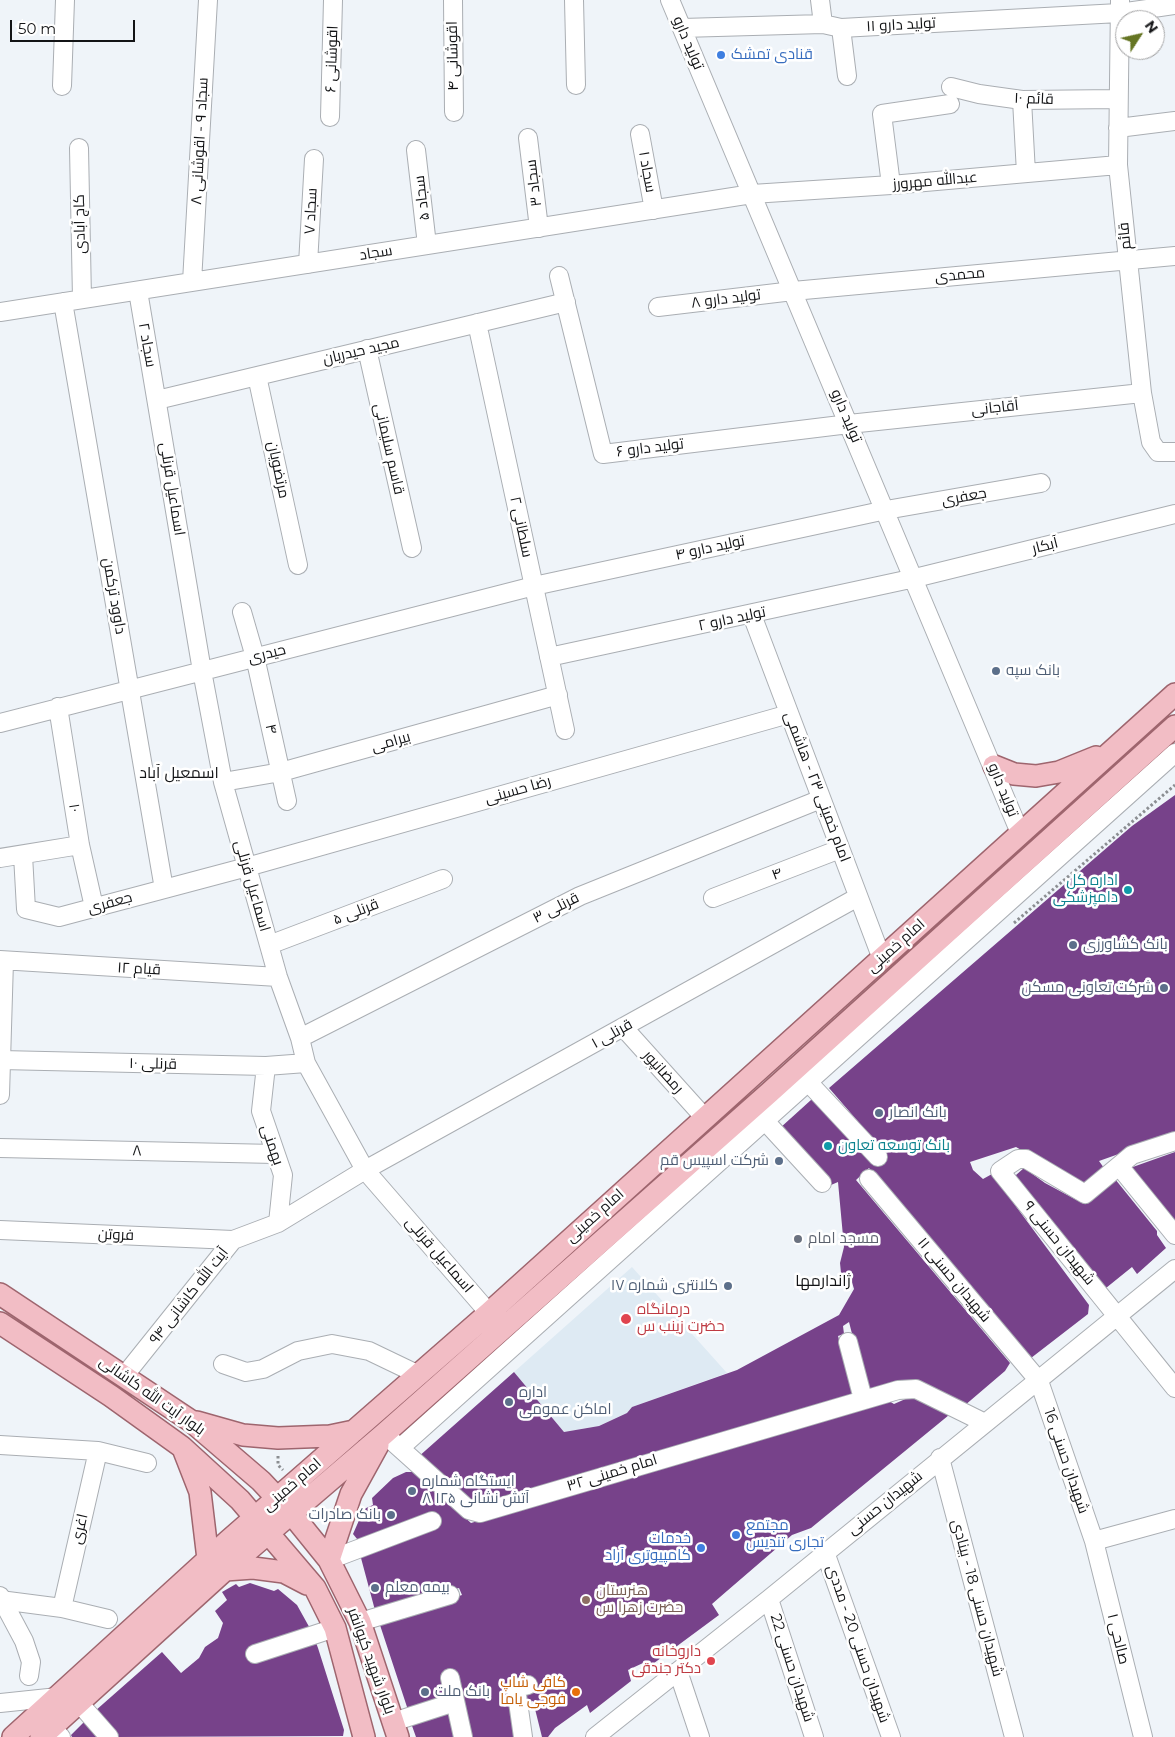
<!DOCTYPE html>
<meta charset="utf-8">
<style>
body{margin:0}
#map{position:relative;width:1175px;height:1737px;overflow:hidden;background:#eff4f9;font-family:Montserrat,sans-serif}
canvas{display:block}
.north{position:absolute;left:1115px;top:10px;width:50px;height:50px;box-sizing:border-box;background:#fff;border:1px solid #a1a1a2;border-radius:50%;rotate:55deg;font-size:14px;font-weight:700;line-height:20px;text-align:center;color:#131416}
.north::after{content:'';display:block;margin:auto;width:18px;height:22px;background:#657523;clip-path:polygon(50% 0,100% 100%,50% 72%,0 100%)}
.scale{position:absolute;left:10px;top:20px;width:125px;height:22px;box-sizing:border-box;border:2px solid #131416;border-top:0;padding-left:6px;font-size:15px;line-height:18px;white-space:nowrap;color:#131416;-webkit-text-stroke:4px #fff;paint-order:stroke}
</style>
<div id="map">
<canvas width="1175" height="1737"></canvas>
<div class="north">N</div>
<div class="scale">50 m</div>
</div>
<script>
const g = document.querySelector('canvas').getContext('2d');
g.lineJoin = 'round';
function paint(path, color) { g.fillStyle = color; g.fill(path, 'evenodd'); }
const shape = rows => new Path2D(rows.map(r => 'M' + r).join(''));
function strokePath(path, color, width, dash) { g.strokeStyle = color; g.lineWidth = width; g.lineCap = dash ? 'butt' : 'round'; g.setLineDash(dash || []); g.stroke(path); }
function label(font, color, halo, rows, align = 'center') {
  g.font = font + ' Montserrat,Cairo,sans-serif'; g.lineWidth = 5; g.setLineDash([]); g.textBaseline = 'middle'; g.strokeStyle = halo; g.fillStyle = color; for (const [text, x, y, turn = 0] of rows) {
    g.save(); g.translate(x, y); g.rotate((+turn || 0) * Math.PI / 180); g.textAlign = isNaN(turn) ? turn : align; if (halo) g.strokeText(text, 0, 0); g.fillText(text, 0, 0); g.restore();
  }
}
const built = shape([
 [632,1267,727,1373,632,1407,627,1413,599,1426,564,1432,514,1372]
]);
const building = shape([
 [1175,795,1175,1134,1099,1161,1104,1168,1084,1186,1016,1147,970,1162,973,1170,983,1179,992,1174,1089,1305,1088,1314,1031,1358,1025,1360,869,1168,856,1180,1010,1363,1005,1371,964,1406,914,1380,867,1392,849,1322,843,1326,844,1334,838,1336,855,1394,480,1504,473,1503,417,1458,514,1372,564,1432,599,1426,627,1413,632,1407,737,1370,839,1315,854,1289,851,1279,841,1273,840,1263,844,1247,838,1182,831,1185,780,1128,811,1100,818,1100,876,1165,887,1155,829,1088,1132,826],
 [1175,1152,1175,1224,1130,1168],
 [1024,1168,1045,1183,1084,1204,1115,1179,1157,1231,1157,1235,1166,1248,1137,1274,1132,1267,1106,1288,1016,1179,1016,1175],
 [910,1397,947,1410,949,1415,811,1528,792,1535,720,1597,712,1604,719,1615,646,1669,643,1663,628,1670,631,1681,590,1713,587,1705,555,1728,548,1737,542,1737,533,1701,524,1703,511,1683,515,1737,465,1737,450,1700,414,1709,407,1707,379,1622,462,1595,459,1588,376,1614,361,1558,366,1550,353,1534,364,1509,373,1505,372,1498,393,1478,406,1472,415,1472,471,1523,889,1401,894,1404],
 [250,1583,274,1591,278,1589,297,1605,312,1632,318,1648,344,1730,343,1736,118,1737,95,1711,162,1652,181,1673,199,1658,205,1647,218,1638,223,1623,215,1611,227,1600,222,1592,236,1584,239,1587],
 [454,1707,460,1737,416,1737,411,1723],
 [86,1720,101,1737,72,1737,71,1735]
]);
const path = shape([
 [1014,923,1175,785],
 [278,1456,278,1465,283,1470]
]);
const minor = shape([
 [453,0,454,112],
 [574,0,576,85],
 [670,0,1020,833],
 [820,0,823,24],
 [1120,0,1118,165,1142,393,1151,442,1158,452,1175,452],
 [682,28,823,24,841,28,1119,13,1175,5],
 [841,28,847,76],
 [62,86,65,0],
 [951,87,979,94,1022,100,1118,99],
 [1022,100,1026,173],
 [330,117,333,0],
 [1118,128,1175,121],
 [640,134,654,210],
 [528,138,539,228],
 [79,148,82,299],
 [416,150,427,245],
 [891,185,882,114,950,104],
 [308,264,314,159],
 [559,276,603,454,849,424,1142,393],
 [192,282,208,0],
 [138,291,202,671,223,782,278,977,300,1038,306,1063,365,1170,489,1313],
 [63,302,164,889],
 [658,307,793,291,1175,256],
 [0,312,752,194,891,185,1118,165],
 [477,323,565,730],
 [367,349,412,548],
 [257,376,298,565],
 [157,400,566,302],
 [242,612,255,657,287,801],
 [752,615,882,959],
 [549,657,915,578,1175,514],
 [58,707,80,845,94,907],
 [0,723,534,586,886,510,1041,483],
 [223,782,281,772,558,695],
 [23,855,26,909,59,917,247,867,789,714],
 [0,858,80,845],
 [713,898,840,849],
 [269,945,443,879],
 [0,960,278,977],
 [623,1027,704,1117],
 [300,1038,580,896,821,799],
 [1,1060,266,1066,306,1063],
 [266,1066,261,1111,283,1175,278,1223],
 [808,1082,878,1157],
 [0,1095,4,961],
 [765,1121,822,1183],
 [1175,1141,1132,1155,1085,1194,1026,1159,1018,1159,1000,1171,1175,1388],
 [0,1148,275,1154],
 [1119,1166,1175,1235],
 [869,1179,1039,1381,1094,1541,1143,1737],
 [0,1230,233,1240],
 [848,1342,863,1399],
 [223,1364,246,1372,263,1369,298,1351,332,1344,369,1351,419,1375],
 [125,1375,233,1240,278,1223,365,1170,858,897],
 [392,1441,469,1510,480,1513,898,1390,916,1389,985,1423],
 [0,1445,98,1451,147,1463],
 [400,1448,1175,753],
 [940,1458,1014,1737],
 [1094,1541,1175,1519],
 [825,1552,891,1737],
 [329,1560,432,1521],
 [0,1596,24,1641,31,1662,29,1676],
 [769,1599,814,1737],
 [0,1600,62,1608,108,1619],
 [62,1608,98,1451],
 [360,1622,450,1595],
 [255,1654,335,1628],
 [678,1671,700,1737],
 [450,1678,463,1737],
 [0,1703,58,1697],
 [80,1704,109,1737],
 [42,1718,61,1737],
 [393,1722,455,1702],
 [523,1737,516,1688,528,1685],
 [595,1737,769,1599,1175,1269]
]);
const major = shape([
 [994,766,1014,774,1036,776,1059,772,1096,757],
 [0,1294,191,1421,261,1481,291,1513,329,1560,360,1622,398,1737],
 [0,1323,111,1396,182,1447,240,1500,315,1588,335,1628,364,1737],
 [197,1422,243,1435,278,1438,330,1436,354,1431],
 [184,1451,200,1492,208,1559],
 [329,1560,351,1494,378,1445],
 [225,1570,253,1568,284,1572,307,1584],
 [13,1737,228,1541,489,1313,1175,694],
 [41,1737,225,1570,384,1434,769,1093,1175,726]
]);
const markers = [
 [721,55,5,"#3f7fe0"],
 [996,671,5,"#5c6f8a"],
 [1128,890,5,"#0f9aa8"],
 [1073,945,5,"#5c6f8a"],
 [1164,988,5,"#5c6f8a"],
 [879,1113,5,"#5c6f8a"],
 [828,1146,5,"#0f9aa8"],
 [779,1161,5,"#5c6f8a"],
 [798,1239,5,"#6b7280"],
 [728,1286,5,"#5c6f8a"],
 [626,1319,6,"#e0444e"],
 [509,1402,5,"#5c6f8a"],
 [412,1491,5,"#5c6f8a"],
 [391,1515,5,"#5c6f8a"],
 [736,1535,5,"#3f7fe0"],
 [701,1548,5,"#3f7fe0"],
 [375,1588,5,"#5c6f8a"],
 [586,1600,5,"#8d6e63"],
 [711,1661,5,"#e0444e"],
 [425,1692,5,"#5c6f8a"],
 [576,1692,5,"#e8710a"]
];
const streetNames = [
 ["تولید دارو ۱۱",901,25,-3],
 ["تولید دارو",688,43,67],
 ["اقوشانی ۴",453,56,-91],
 ["اقوشانی ۶",332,59,-88],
 ["قائم ۱۰",1034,99,2],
 ["سجاد ۹ - اقوشانی ۸",200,141,-87],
 ["سجاد ۱",647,172,80],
 ["عبدالله مهرورز",935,181,-5],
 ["سجاد ۳",534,183,-97],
 ["سجاد ۵",422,198,-97],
 ["سجاد ۷",311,211,-87],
 ["کاج آبادی",80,224,-91],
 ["قائم",1125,236,-96],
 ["سجاد",376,253,-9],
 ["محمدی",960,275,-5],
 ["تولید دارو ۸",726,299,-7],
 ["سجاد ۲",147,345,80],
 ["مجید حیدریان",361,351,-13],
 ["آقاجانی",995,408,-6],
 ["تولید دارو",846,416,67],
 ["تولید دارو ۶",650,448,-7],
 ["قاسم سلیمانی",389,449,77],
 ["مرتضویان",278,470,78],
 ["اسماعیل قرنلی",172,489,81],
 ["جعفری",964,497,-10],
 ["۲ سلطانی",521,527,78],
 ["آبکار",1045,546,-14],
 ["تولید دارو ۴",710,548,-12],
 ["داوود ترکمن",114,596,80],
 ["تولید دارو ۲",732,619,-12],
 ["حیدری",267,654,-14],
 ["۴",271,729,77],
 ["بیرامی",391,742,-16],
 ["امام خمینی ۲۳ - هاشمی",817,787,69],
 ["رضا حسینی",518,790,-16],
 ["تولید دارو",1003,790,68],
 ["۱۰",74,808,81],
 ["۴",777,874,-21],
 ["اسماعیل قرنلی",252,886,74],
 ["جعفری",110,903,-15],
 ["قرنلی ۳",556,908,-27],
 ["قرنلی ۵",356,912,-21],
 ["امام خمینی",896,946,-42],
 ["۱۲ قیام",139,969,3],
 ["قرنلی ۱",612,1034,-29],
 ["قرنلی ۱۰",153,1064,1],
 ["رمضانپور",663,1072,48],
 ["بهمنی",272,1145,71],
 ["۸",137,1151,1],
 ["امام خمینی",595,1216,-42],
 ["فروتن",116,1235,2],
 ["شهیدان حسنی ۹",1059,1243,51],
 ["اسماعیل قرنلی",439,1255,49],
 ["شهیدان حسنی ۱۱",954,1280,50],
 ["آیت الله کاشانی ۹۴",189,1296,-52],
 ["بلوار آیت الله کاشانی",152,1396,35],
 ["شهیدان حسنی 16",1066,1461,71],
 ["امام خمینی ۳۲",612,1473,-17],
 ["امام خمینی",292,1485,-41],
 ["شهیدان حسنی",885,1503,-39],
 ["اغری",80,1529,-77],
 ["شهیدان حسنی 18 - بینادی",977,1598,75],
 ["صالحی ۱",1118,1639,76],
 ["شهیدان حسنی 20 - مددی",858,1644,71],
 ["بلوار شهید کیوانفر",371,1661,70],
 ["شهیدان حسنی 22",792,1668,72]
];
const shopNames = [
 ["قنادی تمشک",731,55],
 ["مجتمع",746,1526],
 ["تجاری تندیس",746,1543],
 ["خدمات",691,1539,"right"],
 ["کامپیوتری آراد",691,1556,"right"]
];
const serviceNames = [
 ["بانک سپه",1006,671],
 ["بانک کشاورزی",1083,945],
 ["شرکت تعاونی مسکن",1154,988,"right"],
 ["بانک انصار",889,1113],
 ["شرکت اسپیس قم",769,1161,"right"],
 ["کلانتری شماره ۱۷",718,1286,"right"],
 ["اداره",519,1393],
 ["اماکن عمومی",519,1410],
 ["ایستگاه شماره",422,1482],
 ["۸ آتش نشانی ۱۲۵",422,1499],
 ["بانک صادرات",381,1515,"right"],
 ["بیمه معلم",385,1588],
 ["بانک ملت",435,1692]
];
const cultureNames = [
 ["اداره کل",1118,881],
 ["دامپزشکی",1118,898],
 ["بانک توسعه تعاون",838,1146,"left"]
];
const worshipNames = [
 ["مسجد امام",808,1239]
];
const healthNames = [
 ["درمانگاه",637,1310],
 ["حضرت زینب س",637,1327],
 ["داروخانه",701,1652,"right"],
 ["دکتر جندقی",701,1669,"right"]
];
const educationNames = [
 ["هنرستان",596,1591],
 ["حضرت زهرا س",596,1608]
];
const foodNames = [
 ["کافی شاپ",566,1683],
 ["فوجی یاما",566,1700]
];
const neighbourhoodNames = [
 ["اسمعیل آباد",179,773],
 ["ژاندارمها",823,1281]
];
paint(built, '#deeaf3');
paint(building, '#77428a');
strokePath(minor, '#aaaeb3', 20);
strokePath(major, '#9e656e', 24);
strokePath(path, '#8b8e92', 3, [2.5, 2.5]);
strokePath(minor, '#fff', 18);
strokePath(major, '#f2bdc5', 21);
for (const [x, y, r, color] of markers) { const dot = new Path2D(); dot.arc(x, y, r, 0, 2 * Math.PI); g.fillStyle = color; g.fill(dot); strokePath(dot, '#fff', 2); }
label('15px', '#131416', '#fff', streetNames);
label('15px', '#366cbe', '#fff', shopNames, 'left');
label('15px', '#4e5e75', '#fff', serviceNames, 'left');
label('15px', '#0d838f', '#fff', cultureNames, 'right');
label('15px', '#5b616d', '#fff', worshipNames, 'left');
label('15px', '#be3a42', '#fff', healthNames, 'left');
label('15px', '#785e54', '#fff', educationNames, 'left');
label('15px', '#c56008', '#fff', foodNames, 'right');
label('16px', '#131416', '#fff', neighbourhoodNames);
</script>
